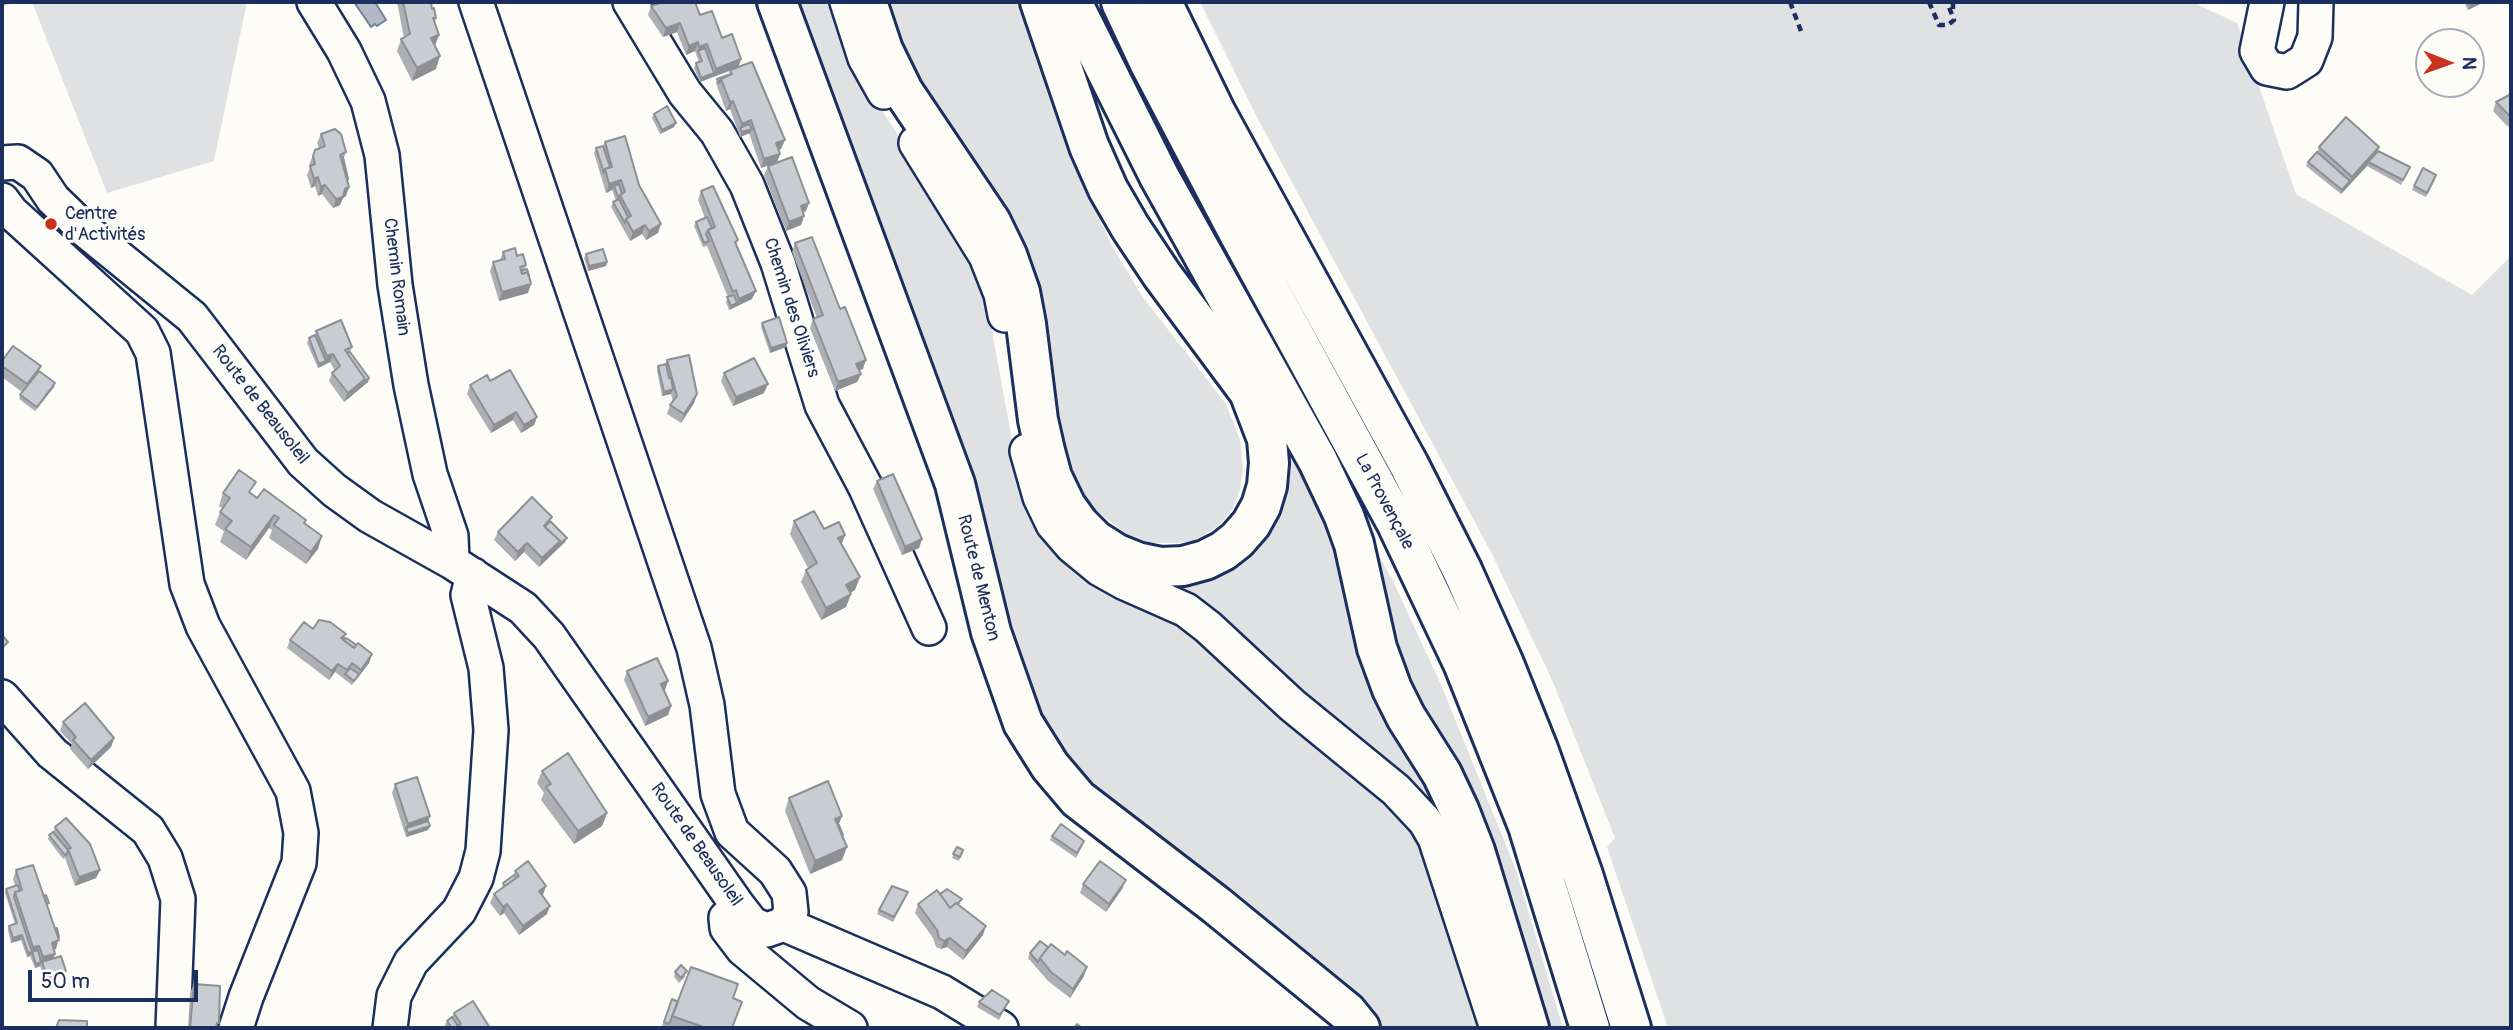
<!DOCTYPE html>
<meta charset="utf-8">
<style>
body{margin:0}
#map{position:relative;width:2513px;height:1030px;overflow:hidden;background:#fdfcf7;font-family:Pangolin,sans-serif}
canvas{display:block}
.frame{position:absolute;inset:0;border:4px solid #1b2f5e;pointer-events:none}
.north{position:absolute;left:2415px;top:28px;width:70px;height:70px;box-sizing:border-box;background:#fdfcf7;border:2px solid #a3aaba;border-radius:50%;rotate:91deg;font-size:19px;font-weight:700;line-height:28px;text-align:center;color:#1b2f5e}
.north::after{content:'';display:block;margin:auto;width:24px;height:32px;background:#c8321e;clip-path:polygon(50% 0,100% 100%,50% 72%,0 100%)}
.scale{position:absolute;left:28px;top:970px;width:170px;height:32px;box-sizing:border-box;border:4px solid #1b2f5e;border-top:0;padding-left:9px;font-size:21px;line-height:24px;white-space:nowrap;color:#1b2f5e;-webkit-text-stroke:5px #fdfcf7;paint-order:stroke}
</style>
<div id="map">
<canvas width="2513" height="1030"></canvas>
<div class="frame"></div>
<div class="north">N</div>
<div class="scale">50 m</div>
</div>
<script>
const g = document.querySelector('canvas').getContext('2d');
g.lineJoin = 'round';
function paint(path, color) { g.fillStyle = color; g.fill(path, 'evenodd'); }
const shape = rows => new Path2D(rows.map(r => 'M' + r).join(''));
function strokePath(path, color, width, dash) { g.strokeStyle = color; g.lineWidth = width; g.lineCap = dash ? 'butt' : 'round'; g.setLineDash(dash || []); g.stroke(path); }
function label(font, color, halo, rows, align = 'center') {
  g.font = font + ' Pangolin,sans-serif'; g.lineWidth = 6; g.setLineDash([]); g.textBaseline = 'middle'; g.strokeStyle = halo; g.fillStyle = color; for (const [text, x, y, turn = 0] of rows) {
    g.save(); g.translate(x, y); g.rotate((+turn || 0) * Math.PI / 180); g.textAlign = isNaN(turn) ? turn : align; if (halo) g.strokeText(text, 0, 0); g.fillText(text, 0, 0); g.restore();
  }
}
const green = shape([
 [32,2,247,2,214,161,107,193],
 [792,2,835,2,869,90,923,174,973,263,987,304,1014,451,1026,504,1042,538,1068,567,1099,589,1149,609,1158,583,1283,493,1288,463,1287,435,1327,521,1361,665,1373,695,1391,727,1432,790,1509,1028,1373,1028,1100,801,1021,695],
 [885,2,1024,2,1077,169,1113,248,1142,296,1226,404,1240,440,1243,468,1240,490,1232,510,1221,523,1208,533,1193,541,1176,543,1153,543,1133,539,1089,505,1074,484,914,77,892,29],
 [1200,2,2192,2,2237,23,2296,194,2472,295,2511,256,2511,1028,1668,1028,1607,847,1615,838,1553,682,1492,554,1259,121],
 [1366,531,1393,581,1442,687,1516,870,1563,1028,1543,1028,1391,652]
]);
const water = shape([
 [354,2,375,2,386,20,377,26,375,24,371,27,354,2]
]);
const path = shape([
 [1790,2,1801,31],
 [1929,2,1939,25,1948,25,1954,20,1947,2],
 [1953,2,1953,12]
]);
const minor = shape([
 [314,2,344,51,368,101,382,155,395,285,411,385,430,474,451,536,452,562],
 [630,2,685,93,717,132,747,185,778,263,822,405,865,486,929,628],
 [847,2,865,58,884,92],
 [2267,2,2257,51,2267,68,2287,72,2306,60,2315,37,2316,2],
 [916,143,986,256,1001,294,1005,315],
 [2,163,18,162,37,175,53,199,85,230,192,317,303,462,334,490,370,516,452,562,523,608,549,636,738,906,752,924,767,930,784,924,791,912,789,893,775,871,732,832,718,794,707,705,694,648,476,2],
 [2,200,11,212,142,331,153,353,187,584,203,626,293,791,301,833,299,863,246,997,236,1028],
 [1027,451,1040,497,1053,524,1072,546,1100,569,1125,583,1186,610,1208,627,1292,705,1396,790,1425,821,1435,838,1497,1028],
 [2,697,52,753,148,830,165,858,178,899,173,1028],
 [738,906,726,918,727,928,743,949,808,1003,850,1028],
 [784,924,942,992,1001,1028],
 [390,1028,394,996,411,962,459,911,476,878,483,851,491,730,486,668,468,595,473,575]
]);
const major = shape([
 [777,2,955,484,991,632,1023,723,1050,766,1078,799,1216,905,1347,1012,1360,1028]
]);
const highway = shape([
 [867,2,883,50,903,91,991,222,1007,255,1020,292,1026,324,1038,420,1045,451,1052,477,1066,506,1079,524,1095,540,1117,554,1137,562,1161,567,1183,566,1205,560,1223,551,1237,540,1251,524,1261,506,1267,486,1269,463,1267,439,1249,392,1162,275,1130,227,1108,189,1089,146,1040,2],
 [1072,2,1159,176,1318,461,1344,516,1354,544,1377,648,1392,689,1406,717,1442,774,1459,810,1475,851,1529,1028],
 [1121,2,1149,62,1237,230,1397,524,1463,663,1528,826,1590,1028],
 [1162,2,1216,113,1409,465,1462,570,1504,664,1538,749,1583,875,1631,1028]
]);
const wall = shape([
 [397,2,431,2,432,9,436,18,435,22,439,35,435,45,436,69,412,81,397,51,401,39,404,38],
 [661,2,695,2,700,15,741,59,738,67,781,149,778,150,780,154,777,162,761,168,749,133,740,137,730,109,726,111,716,83,717,79,728,75,730,71,700,82,694,68,696,63,699,62,695,51,686,55,677,32,663,37,648,15,651,6],
 [2464,2,2484,2,2468,10],
 [2511,94,2511,128,2506,125,2493,111,2496,102],
 [654,114,674,127,660,134,652,118],
 [321,134,346,152,343,160,347,182,346,196,343,198,340,205,333,208,322,194,318,196,315,186,311,188,307,175,310,167,309,165,315,150,319,148,317,143],
 [605,142,639,185,658,233,646,240,642,234,630,241,611,207,613,202,616,201,612,190,606,193,594,153,596,148,603,146],
 [2319,147,2377,151,2410,167,2401,185,2367,166,2341,194,2306,166,2308,162,2317,152],
 [768,166,806,211,803,213,804,216,801,225,786,231,764,175],
 [2435,180,2426,197,2412,190,2414,186],
 [701,191,738,240,736,245,752,299,729,310,726,302,728,297,707,246,703,247,694,226,696,222,705,218,698,200],
 [795,243,863,369,859,370,861,374,857,382,835,391,810,328,813,319,817,318,792,252],
 [503,252,517,256,526,265,525,270,528,293,499,301,490,271,493,262,500,260],
 [586,254,607,262,606,266,588,271,584,258],
 [762,323,786,347,770,353,761,327],
 [316,331,352,347,350,352,369,378,368,382,344,402,329,381,332,373,335,371,330,362,318,368,307,343,309,338,315,335],
 [667,360,697,394,694,403,681,423,667,414,670,405,673,401,671,394,662,396,657,370,658,366,665,364],
 [2,361,41,366,39,371,54,387,35,411,19,399,22,392,2,377],
 [724,373,764,393,733,406,721,381],
 [490,381,537,417,534,425,521,433,513,420,491,433,467,394,470,385],
 [877,481,922,539,919,548,902,555,873,489],
 [223,493,251,494,305,524,318,549,306,564,269,538,272,530,269,528,246,560,220,542,224,531,215,525,220,512,222,508,219,506],
 [550,521,565,542,539,567,524,552,515,561,494,540,498,532],
 [794,521,845,535,842,544,855,590,850,593,851,594,846,607,821,620,801,582,806,570,808,568,790,534],
 [313,629,346,634,344,638,372,654,369,663,352,685,335,672,329,680,287,648,290,640],
 [627,671,665,690,671,706,668,715,645,726,624,680],
 [63,722,114,738,111,747,88,769,70,749,72,744,60,731],
 [542,771,607,813,602,826,574,844,541,800,544,793,537,783],
 [395,784,428,821,430,826,428,830,406,837,392,793],
 [789,798,839,825,843,835,842,860,810,874,785,811],
 [55,827,100,870,96,878,75,886,65,858,63,859,48,839,49,835,53,832],
 [1052,836,1083,845,1076,858,1050,840],
 [957,847,963,850,959,861,952,858],
 [16,870,47,906,55,929,59,937,56,949,54,950,55,954,53,958,66,971,64,975,46,981,40,966,35,968,30,956,27,957,21,940,11,943,8,930,9,926,15,924,5,893,6,889,15,886,13,879],
 [515,871,543,895,542,895,547,914,519,935,504,913,500,916,490,903,494,894,502,888,503,883,514,875],
 [1126,880,1122,889,1106,912,1080,893,1083,884],
 [940,894,961,903,958,905,983,935,963,960,947,947,941,949,936,947,933,938,915,913,918,904],
 [906,897,893,922,877,914,879,910],
 [1048,947,1065,955,1084,976,1070,998,1048,981,1028,958,1030,953],
 [675,972,686,976,679,983,674,977],
 [194,984,217,1028,188,1028,190,993],
 [733,998,732,1028,667,1028,662,1026,672,999,678,1002],
 [1009,1001,999,1020,977,1007,979,1002],
 [454,1013,490,1028,447,1028,445,1025,447,1021,452,1017]
]);
const shadedWall = shape([
 [2,2,18,2,18,3,2,5],
 [2477,2,2484,2,2468,10,2470,6],
 [680,23,677,32,663,37,666,28],
 [432,35,439,35,434,48,426,51],
 [698,42,695,51,686,55,689,46],
 [707,44,704,53,698,51,699,47],
 [440,56,436,69,412,81,417,68],
 [741,59,738,67,700,82,701,78,714,73,716,69],
 [733,101,730,109,726,111,730,102],
 [751,120,748,128,740,128,742,124],
 [676,123,674,127,660,134,662,130],
 [752,129,750,133,740,137,742,132],
 [785,140,781,149,773,152,776,143],
 [2379,147,2376,156,2368,162,2367,166,2341,194,2342,190,2350,182,2352,177],
 [780,154,777,162,761,168,764,159],
 [318,177,315,186,311,188,314,179],
 [621,180,618,188,614,186,612,190,606,193,609,184],
 [325,185,322,194,318,196,321,187],
 [349,187,346,196,343,198,340,205,333,208,336,199,345,189],
 [809,203,806,211,797,215,801,206],
 [804,216,801,225,786,231,789,222],
 [661,224,658,233,646,240,649,231],
 [645,225,642,234,630,241,633,232],
 [607,262,606,266,588,271,589,266],
 [531,284,528,293,499,301,502,292],
 [756,291,752,299,735,307,739,299],
 [737,303,735,307,729,310,731,306],
 [787,343,786,347,770,353,771,348],
 [333,354,330,362,318,368,319,364,326,361,327,356],
 [866,360,863,369,853,372,856,364],
 [861,374,857,382,835,391,838,382],
 [369,378,368,382,344,402,348,393,365,379],
 [55,383,54,387,35,411,37,407],
 [768,384,764,393,733,406,736,397],
 [673,389,671,394,662,396,664,392],
 [697,394,694,403,681,423,684,414],
 [516,412,513,420,491,433,494,425],
 [537,417,534,425,521,433,524,425],
 [274,515,269,528,246,560,251,547],
 [845,535,840,547,838,538],
 [322,536,318,549,306,564,311,552],
 [567,538,565,542,539,567,542,558,560,541],
 [922,539,919,548,902,555,905,547],
 [527,543,524,552,515,561,518,552],
 [860,577,855,590,841,598,846,585],
 [851,594,846,607,821,620,826,608],
 [372,654,369,663,357,679,361,670],
 [338,664,335,672,329,680,332,671],
 [668,681,665,690,658,693,661,684],
 [671,706,668,715,645,726,648,717],
 [114,738,111,747,88,769,91,760],
 [607,813,602,826,574,844,578,831],
 [430,816,427,825,406,828,408,824],
 [842,816,837,829,835,819],
 [430,826,428,830,406,837,408,833],
 [847,847,842,860,810,874,815,861],
 [100,870,96,878,75,886,79,877],
 [1126,880,1122,889,1106,912,1109,904],
 [546,886,543,895,536,899,539,891],
 [507,904,504,913,500,916,503,907],
 [550,906,547,914,519,935,523,926],
 [986,926,983,935,963,960,966,951],
 [22,935,21,940,11,943,13,938],
 [59,937,56,949,49,952,55,938],
 [950,938,947,947,941,949,944,941],
 [39,946,36,954,32,952,30,956,27,957,28,953,32,952,33,947],
 [55,954,52,962,42,962,40,966,35,968,36,964,41,962,43,957],
 [1087,967,1084,976,1070,998,1073,989],
 [66,971,64,975,46,981,47,977]
]);
const building = shape([
 [403,2,431,2,432,9,434,8,436,18,433,18,439,35,431,38,440,56,417,68,401,39,410,34,403,2],
 [663,2,695,2,700,15,712,11,722,38,732,34,741,59,716,69,707,44,699,47,698,42,689,46,680,23,666,28,651,6,663,2],
 [2468,2,2477,2,2470,6,2468,2],
 [705,48,714,73,701,78,696,63,702,61,698,51,705,48],
 [752,62,785,140,776,143,780,154,764,159,751,120,742,124,733,101,730,102,721,79,732,74,730,70,752,62],
 [728,75,721,79,719,83,717,79,728,75],
 [2511,94,2511,117,2496,102,2511,94],
 [667,106,676,123,662,130,654,114,667,106],
 [2346,117,2379,147,2352,177,2319,147,2346,117],
 [749,124,752,129,742,132,740,128,749,124],
 [335,129,341,134,346,152,340,155,349,187,345,189,343,197,336,199,325,185,321,187,318,177,314,179,310,166,315,164,313,156,315,150,325,146,321,134,335,129],
 [625,136,639,185,661,224,649,231,645,225,633,232,626,219,631,216,620,195,625,192,621,180,609,184,605,169,612,167,605,142,625,136],
 [603,146,610,167,605,169,604,173,596,148,603,146],
 [2378,151,2410,167,2403,180,2368,162,2378,151],
 [2317,152,2350,181,2342,190,2308,162,2317,152],
 [343,157,348,179,347,180,341,158,343,157],
 [792,157,809,203,801,206,804,216,789,222,768,166,792,157],
 [2423,168,2436,175,2427,193,2414,186,2423,168],
 [619,184,622,194,620,195,619,199,614,186,619,184],
 [713,186,738,240,735,242,756,291,739,299,736,290,733,292,708,230,715,227,701,191,713,186],
 [619,199,628,217,626,219,625,223,613,202,619,199],
 [707,217,712,228,708,230,706,234,709,241,704,243,696,222,707,217],
 [812,237,840,309,845,307,866,360,856,364,861,374,838,382,813,319,823,315,795,243,812,237],
 [515,248,517,256,523,254,526,265,520,267,522,274,528,272,531,284,502,292,493,262,505,259,503,252,515,248],
 [603,249,607,262,589,266,586,254,603,249],
 [527,269,529,275,528,275,528,272,522,274,521,271,527,269],
 [734,295,737,303,731,306,727,297,734,295],
 [779,317,787,343,771,348,762,323,779,317],
 [341,320,352,347,345,350,365,379,348,393,332,373,340,366,333,354,327,356,316,331,341,320],
 [315,335,326,361,319,364,309,338,315,335],
 [13,346,41,366,27,384,2,366,2,361,13,346],
 [350,352,369,378,364,383,365,379,347,353,350,352],
 [689,355,697,394,684,414,670,405,677,396,667,360,689,355],
 [754,358,768,384,736,397,724,373,754,358],
 [666,364,669,378,671,378,673,389,664,392,658,366,666,364],
 [510,370,537,417,524,425,516,412,494,425,470,385,487,375,490,381,510,370],
 [39,371,55,383,37,407,20,395,39,371],
 [239,470,256,482,249,492,257,498,264,489,306,520,304,523,322,536,311,552,274,525,279,518,274,515,251,547,225,529,232,521,220,512,230,498,223,493,239,470],
 [893,474,922,539,905,547,877,481,893,474],
 [532,497,552,517,544,526,560,541,542,558,527,543,518,552,498,532,532,497],
 [814,511,824,529,839,522,845,535,838,538,860,577,846,585,851,594,826,608,806,570,817,563,794,521,814,511],
 [550,521,567,538,558,545,560,541,545,527,550,521],
 [319,620,330,622,346,634,341,638,354,648,358,643,372,654,361,670,352,663,347,670,338,664,332,671,290,640,304,622,313,629,319,620],
 [2,635,8,642,2,648,2,635],
 [344,638,348,639,356,645,354,648,343,640,344,638],
 [657,658,668,681,661,684,671,706,648,717,627,671,657,658],
 [350,668,359,674,354,681,345,674,350,668],
 [85,703,114,738,91,760,73,740,76,737,63,722,85,703],
 [568,753,607,813,578,831,546,787,551,784,542,771,568,753],
 [417,777,430,816,408,824,395,784,417,777],
 [828,781,842,816,835,819,847,847,815,861,789,798,828,781],
 [66,818,90,844,100,870,79,877,68,849,71,848,55,827,66,818],
 [428,821,430,826,408,833,406,828,428,821],
 [1061,824,1084,841,1077,853,1052,836,1061,824],
 [838,825,839,825,843,835,842,835,838,825],
 [53,832,68,850,67,854,65,855,49,835,53,832],
 [957,847,963,850,960,857,953,854,957,847],
 [528,861,546,886,539,891,550,906,523,926,507,904,503,907,494,894,519,876,515,871,528,861],
 [1100,861,1126,880,1109,904,1083,884,1100,861],
 [33,865,59,940,52,943,55,954,43,957,39,946,33,947,15,892,22,890,16,870,33,865],
 [514,875,516,878,505,886,503,883,514,875],
 [18,885,20,891,15,892,14,897,32,952,38,950,41,962,36,964,32,952,28,953,22,935,13,938,9,926,17,923,6,889,18,885],
 [892,886,908,892,894,917,879,910,892,886],
 [947,889,962,899,957,904,956,903,950,908,940,894,947,889],
 [937,890,950,908,956,903,986,926,966,951,950,938,944,941,939,938,937,930,918,904,937,890],
 [46,895,49,903,47,904,44,896,46,895],
 [57,928,59,937,58,937,55,929,57,928],
 [1040,941,1048,947,1040,958,1038,962,1030,953,1040,941],
 [1051,944,1065,955,1067,951,1087,967,1073,989,1051,972,1040,958,1051,944],
 [61,956,66,971,47,977,42,962,61,956],
 [681,965,687,971,681,978,675,972,681,965],
 [691,967,738,984,733,998,742,1002,732,1028,706,1028,672,1016,691,967],
 [194,984,220,986,219,1023,217,1023,216,1028,190,1028,194,984],
 [992,990,1009,1001,1000,1015,979,1002,992,990],
 [672,999,678,1002,669,1024,664,1022,672,999],
 [473,1001,490,1028,456,1027,461,1024,454,1013,473,1001],
 [452,1017,458,1026,455,1028,452,1028,447,1021,452,1017],
 [59,1020,87,1021,87,1028,56,1028,59,1020],
 [1077,1024,1082,1028,1074,1028,1077,1024]
]);
const markers = [
 [51,224,7,"#c8321e"]
];
const poiNames = [
 ["Centre",65,214],
 ["d'Activités",65,235]
];
const streetNames = [
 ["Chemin Romain",396,277,83],
 ["Chemin des Oliviers",791,308,72],
 ["Route de Beausoleil",260,405,52],
 ["La Provençale",1384,502,62],
 ["Route de Menton",978,578,76],
 ["Route de Beausoleil",696,845,55]
];
paint(green, '#e0e1e3');
paint(water, '#b3b8c5');
strokePath(water, '#76819c', 2);
strokePath(minor, '#1b2f5e', 38);
strokePath(major, '#1b2f5e', 44);
strokePath(highway, '#1b2f5e', 44);
strokePath(path, '#1b2f5e', 4.5, [7, 5]);
strokePath(minor, '#fdfcf7', 33);
strokePath(major, '#fdfcf7', 38);
strokePath(highway, '#fdfcf7', 38);
paint(wall, '#adafb5');
paint(shadedWall, '#8d8f94');
paint(building, '#c9ccd3');
strokePath(building, '#8d8f94', 2);
for (const [x, y, r, color] of markers) { const dot = new Path2D(); dot.arc(x, y, r, 0, 2 * Math.PI); g.fillStyle = color; g.fill(dot); strokePath(dot, '#fdfcf7', 2.5); }
label('18px', '#1b2f5e', '#fdfcf7', poiNames, 'left');
label('18px', '#1b2f5e', '#fdfcf7', streetNames);
</script>
